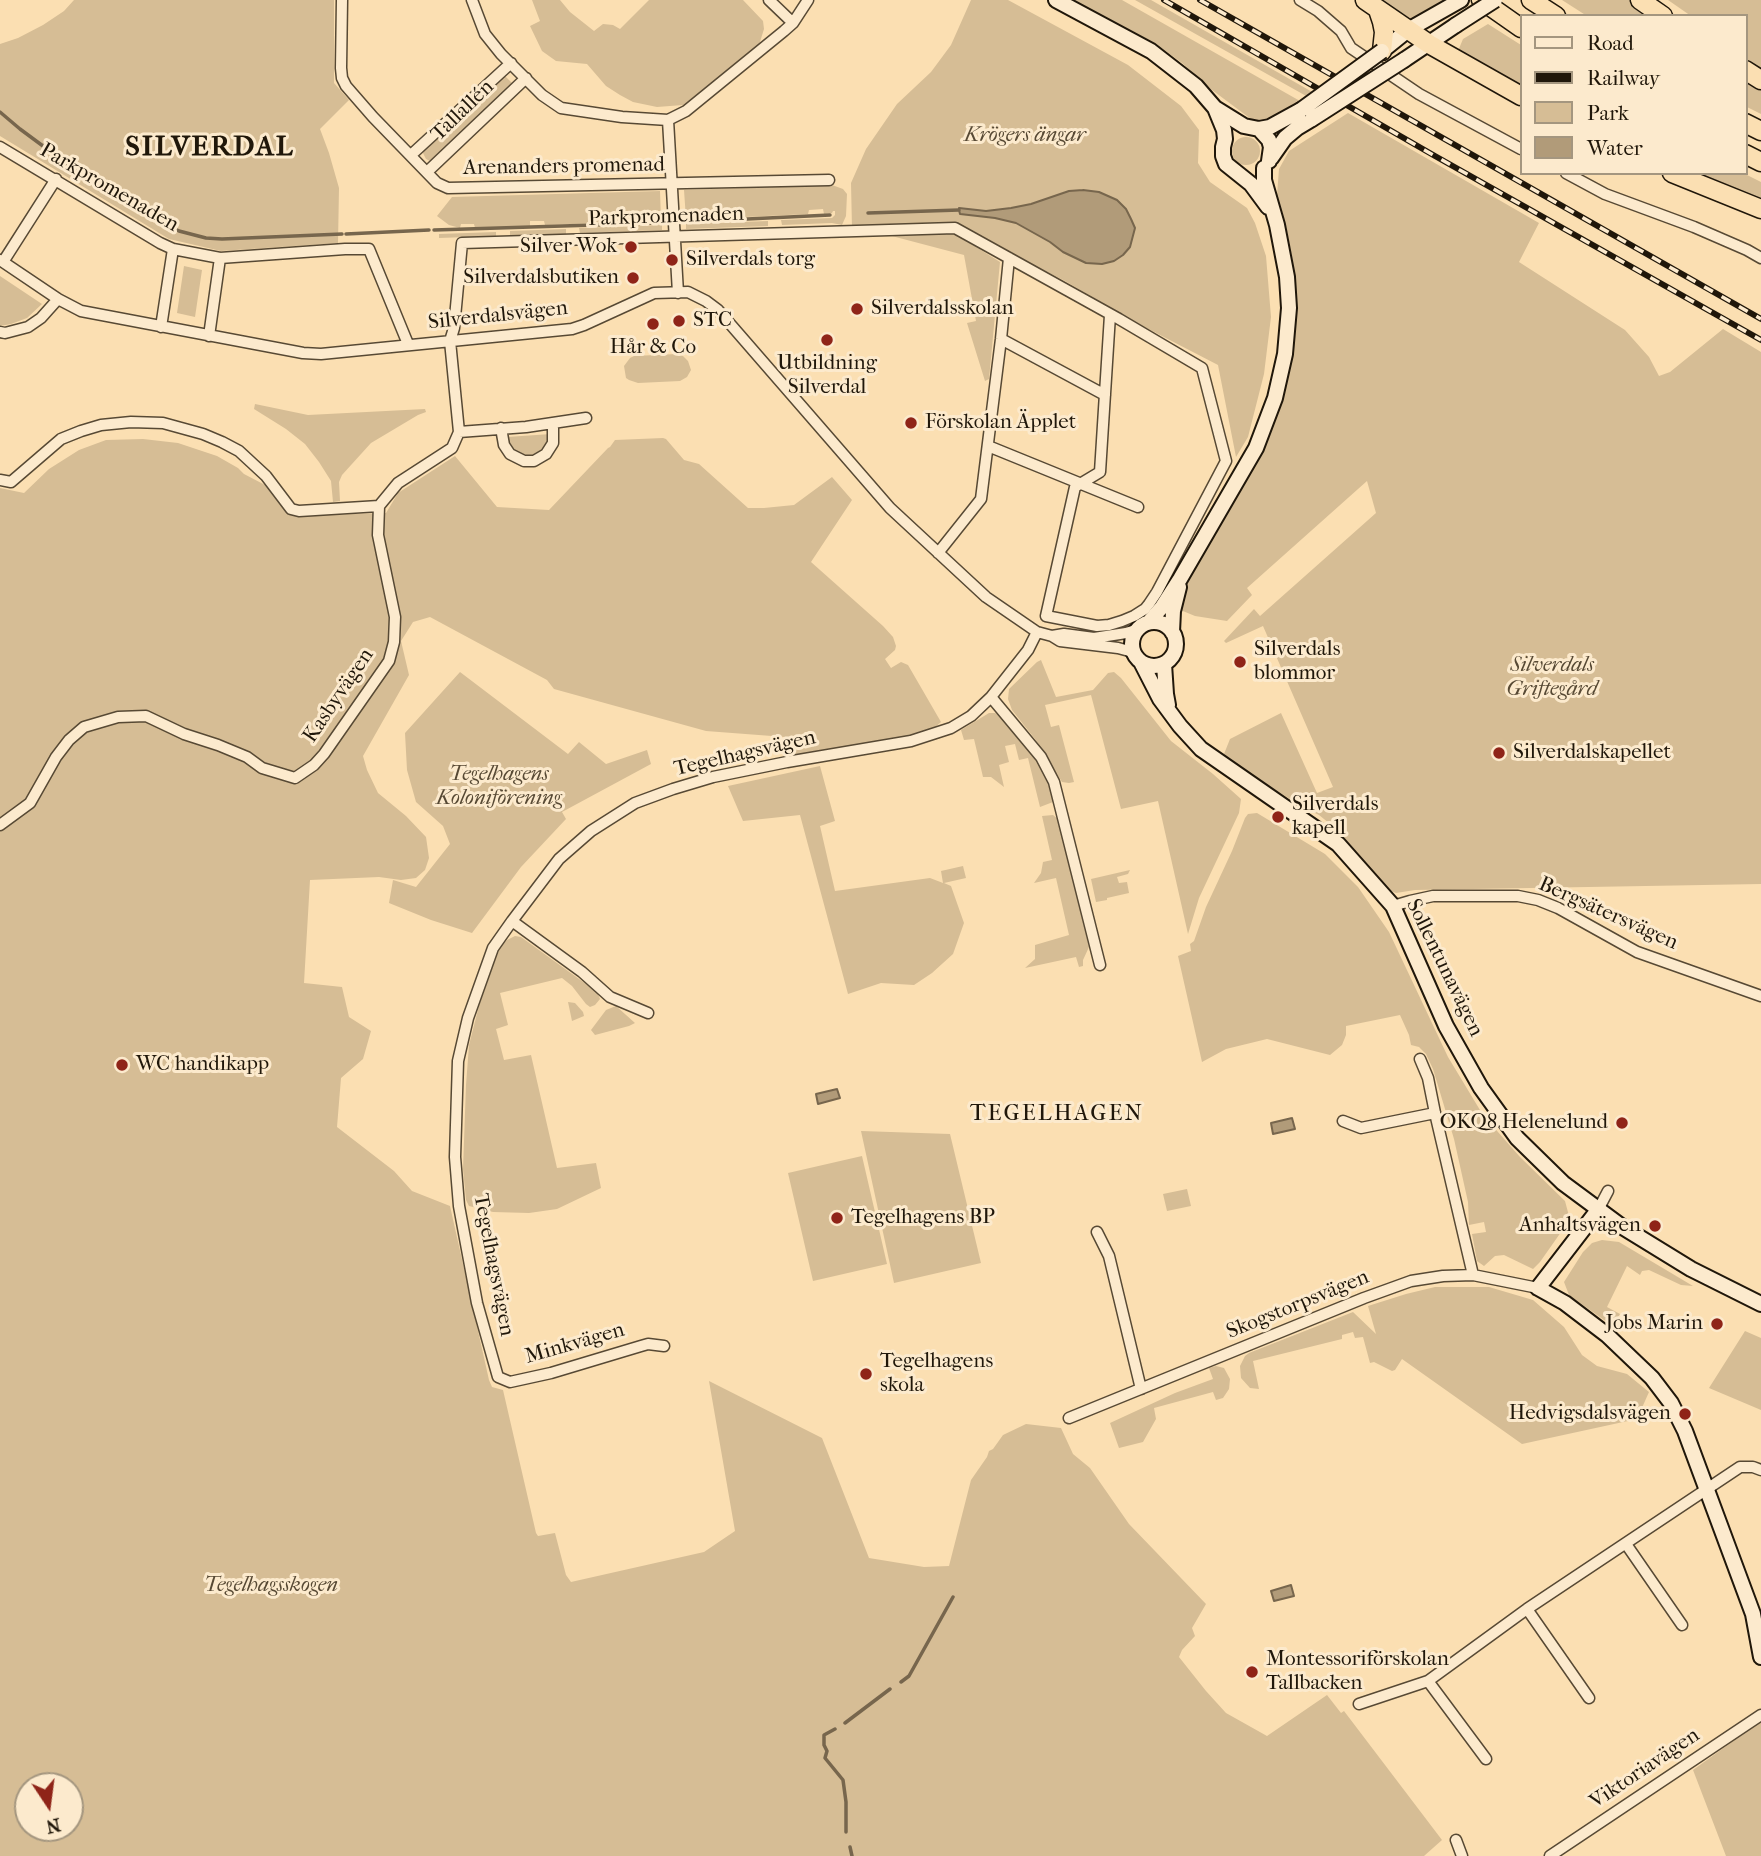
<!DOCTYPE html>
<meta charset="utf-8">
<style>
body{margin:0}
#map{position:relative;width:1761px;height:1856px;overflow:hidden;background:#fbdfb2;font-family:"IM FELL French Canon",serif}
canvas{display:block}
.legend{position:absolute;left:1520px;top:14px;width:228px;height:161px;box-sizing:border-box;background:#fceacd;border:2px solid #a4967f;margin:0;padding:9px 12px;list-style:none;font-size:21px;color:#20170a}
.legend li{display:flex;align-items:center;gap:14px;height:35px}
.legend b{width:35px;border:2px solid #a4967f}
.north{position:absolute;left:14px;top:1772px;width:70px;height:70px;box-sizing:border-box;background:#fceacd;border:2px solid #a4967f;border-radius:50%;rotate:167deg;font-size:19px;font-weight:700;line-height:28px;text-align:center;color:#20170a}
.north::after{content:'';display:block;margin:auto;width:24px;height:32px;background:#8f2418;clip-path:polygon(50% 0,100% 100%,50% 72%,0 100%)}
</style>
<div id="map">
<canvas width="1761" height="1856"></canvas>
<ul class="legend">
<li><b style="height:9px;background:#fceacd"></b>Road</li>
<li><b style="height:9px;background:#20170a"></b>Railway</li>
<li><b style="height:19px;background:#d6bd95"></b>Park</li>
<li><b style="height:19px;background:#b19b79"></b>Water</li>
</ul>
<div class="north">N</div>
</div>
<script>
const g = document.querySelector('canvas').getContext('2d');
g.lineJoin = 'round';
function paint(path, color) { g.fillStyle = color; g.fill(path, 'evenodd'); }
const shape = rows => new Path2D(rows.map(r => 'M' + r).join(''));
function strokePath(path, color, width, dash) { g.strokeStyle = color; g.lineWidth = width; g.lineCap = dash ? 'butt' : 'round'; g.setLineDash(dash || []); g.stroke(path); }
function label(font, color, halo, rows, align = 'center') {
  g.font = font + ' "IM FELL French Canon",serif'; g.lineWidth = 6; g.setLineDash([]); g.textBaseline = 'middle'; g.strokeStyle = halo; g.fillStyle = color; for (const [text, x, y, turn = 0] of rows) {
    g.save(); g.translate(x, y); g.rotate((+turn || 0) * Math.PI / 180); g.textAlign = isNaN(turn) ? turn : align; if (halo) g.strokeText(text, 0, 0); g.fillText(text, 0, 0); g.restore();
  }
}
const green = shape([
 [74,0,334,0,334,83,349,100,320,129,329,153,339,188,338,243,221,251,169,239,0,136,0,44,18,38,43,25,64,11],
 [532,0,560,0,570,12,594,31,603,24,613,25,620,29,649,0,743,0,763,21,764,29,759,45,700,92,683,105,657,107,633,102,620,95,606,86,587,64,556,61,542,51,530,26,540,21],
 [971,0,1008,0,1128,65,1181,106,1199,130,1198,163,1210,182,1247,208,1255,223,1266,256,1271,317,1264,374,1248,437,1236,457,1218,365,1133,321,1065,281,955,225,852,228,851,183,866,149,897,104,931,72,951,45],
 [1072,0,1122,0,1300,101,1273,119,1261,122,1251,119,1212,90,1182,63,1153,42],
 [1135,0,1151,0,1314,93,1308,97],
 [1381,0,1447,0,1413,20],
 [1562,0,1632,0,1652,16,1587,16],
 [1668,0,1761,0,1761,72,1745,62,1745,16,1691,16],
 [1488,24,1521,45,1521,89,1458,51,1463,39],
 [504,75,514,85,436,159,430,161,426,159,423,153,424,149],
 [1745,77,1761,87,1761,114,1745,106],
 [1348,113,1539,223,1519,262,1625,330,1649,357,1659,376,1670,372,1723,329,1761,352,1761,884,1415,890,1396,893,1384,888,1340,832,1319,815,1301,806,1233,763,1224,754,1230,739,1281,713,1317,793,1333,787,1263,626,1226,643,1224,641,1254,609,1260,616,1376,513,1367,481,1247,588,1252,595,1227,621,1195,616,1178,609,1185,586,1246,478,1295,315,1294,281,1292,257,1286,226,1277,195,1279,169,1289,151],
 '1232 151a14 14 0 1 1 28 0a14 14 0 1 1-28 0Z',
 [1689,173,1743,173,1761,182,1761,203],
 [832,185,843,189,847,194,846,216,842,225,832,223,782,225,781,220,832,218,835,215,835,211,833,211,832,213,824,214,823,209,809,210,808,214,745,217,745,213,729,213,729,217,686,219,684,190],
 [660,191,661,220,614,222,613,218,599,218,599,223,545,225,544,221,530,221,530,226,475,228,474,224,461,224,460,228,449,225,437,216,452,197],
 [768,221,768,226,686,229,686,224],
 [662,225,662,230,580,233,579,228],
 [566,229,566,234,510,236,510,231],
 [496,232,496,236,439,238,439,234],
 [954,233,1000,262,989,379,985,381,967,323,976,321,964,255,888,235],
 [184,266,202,270,195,317,177,313],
 [0,276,42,304,27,318,11,324,0,326],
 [677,354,683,356,688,361,691,370,687,377,680,381,638,383,629,380,626,378,624,366,630,358,634,356],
 [255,404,308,415,425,409,426,412,418,415,371,443,342,475,339,482,340,501,333,502,331,481,319,462,305,444,286,429,254,409],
 [551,434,546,448,534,457,525,457,515,452,509,445,507,437],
 [663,438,666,439,684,460,699,464,748,508,764,508,794,505,832,477,852,500,811,562,883,626,893,637,896,646,895,650,885,659,891,668,901,662,908,665,941,722,933,729,900,738,795,758,785,737,706,731,554,689,547,680,430,617,413,622,401,641,409,675,363,756,367,770,378,793,406,816,426,837,429,858,425,870,416,878,401,880,379,877,310,880,304,983,342,987,349,1017,371,1031,363,1059,341,1078,337,1127,394,1171,412,1191,450,1206,489,1380,492,1387,503,1390,536,1533,538,1536,555,1533,566,1575,571,1582,704,1552,735,1531,709,1381,822,1438,869,1558,924,1567,949,1566,971,1480,987,1457,989,1451,993,1449,1003,1435,1026,1424,1061,1428,1073,1454,1090,1468,1129,1524,1206,1604,1192,1628,1195,1636,1182,1650,1179,1657,1206,1691,1226,1713,1267,1736,1327,1695,1341,1713,1344,1711,1442,1840,1424,1856,0,1856,0,488,24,493,49,469,79,450,106,440,143,439,178,443,217,456,238,468,244,474,267,486,295,516,386,513,398,493,455,456,497,507,549,510,608,448,610,447,615,440],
 [28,1786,70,1786,70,1828,28,1828],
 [1041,660,1056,697,1093,690,1108,673,1114,672,1121,678,1171,741,1213,774,1241,799,1239,813,1199,898,1188,934,1158,801,1121,809,1091,695,1045,705,1051,727,1059,725,1074,782,1069,783,1062,782,1035,739,1012,710,1008,699,1009,689,1037,662],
 [460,672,568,754,579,742,606,764,647,750,651,764,562,812,566,819,521,867,472,933,431,920,389,903,393,880,416,887,450,844,443,826,416,802,407,770,405,733],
 [989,713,995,713,1001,716,1032,754,1053,794,1053,802,1040,807,1028,758,1019,760,1015,744,1005,746,1009,762,999,765,1004,787,991,777,983,777,974,739,964,740,961,730],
 [820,766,835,821,820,826,835,891,930,878,943,883,941,871,963,866,966,878,944,883,951,886,964,923,953,954,932,973,914,985,881,983,848,994,800,815,743,821,728,786],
 [1257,813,1325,854,1358,887,1389,932,1448,1057,1483,1115,1520,1157,1565,1201,1569,1216,1566,1225,1540,1262,1533,1269,1504,1255,1495,1256,1484,1266,1477,1261,1472,1234,1486,1232,1484,1222,1469,1225,1468,1202,1454,1139,1433,1069,1426,1054,1419,1047,1411,1045,1409,1035,1400,1015,1346,1026,1346,1035,1342,1045,1330,1055,1267,1039,1226,1049,1202,1062,1178,956,1191,951,1190,944,1194,941,1206,907,1232,851,1245,818,1248,814],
 [1053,815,1058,819,1089,947,1083,960,1083,966,1079,967,1076,957,1025,968,1035,959,1035,945,1069,935,1056,878,1034,883,1041,873,1043,862,1052,860,1042,816],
 [1130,870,1128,874,1117,877,1119,883,1127,882,1129,893,1107,898,1107,900,1096,902,1091,879],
 [515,936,521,937,597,992,600,999,595,1005,590,1007,586,1004,572,986,562,978,500,993,508,1025,496,1029,504,1060,531,1055,557,1168,596,1163,601,1188,557,1209,529,1213,493,1212,469,1206,466,1200,463,1169,466,1085,469,1045,479,1006,494,963,501,946,507,940],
 [568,1002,575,1003,583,1012,584,1016,572,1021],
 [616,1006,635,1023,629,1026,595,1035,591,1030,606,1010],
 [861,1131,950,1134,981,1263,894,1283],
 [862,1156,887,1264,813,1281,788,1173],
 [1187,1189,1191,1206,1167,1211,1163,1194],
 [1602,1240,1619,1242,1693,1286,1681,1285,1649,1270,1642,1271,1640,1275,1627,1266,1607,1307,1620,1314,1613,1325,1611,1325,1569,1295,1564,1282,1583,1252,1592,1243],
 [1435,1287,1489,1287,1533,1300,1564,1327,1582,1355,1597,1366,1627,1374,1649,1392,1637,1419,1522,1444,1402,1359,1395,1370,1392,1371,1374,1362,1370,1363,1363,1337,1355,1338,1353,1332,1342,1335,1342,1339,1253,1361,1259,1389,1250,1388,1241,1378,1240,1366,1245,1356,1249,1353,1353,1312,1376,1334,1368,1306,1406,1294],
 [1745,1331,1761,1338,1761,1410,1709,1388],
 [1216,1366,1224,1368,1230,1379,1229,1389,1223,1398,1216,1400,1213,1392,1154,1408,1156,1419,1143,1442,1119,1448,1110,1423,1175,1393,1213,1379,1209,1368],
 [1761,1721,1761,1856,1726,1856,1693,1770]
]);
const water = shape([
 [1083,190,1099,192,1117,200,1126,209,1131,219,1135,228,1130,247,1123,255,1114,261,1102,264,1086,263,1063,252,1050,242,1016,223,995,218,960,214,959,210,959,208,986,211,1011,208,1031,204,1069,191,1083,190],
 [837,1089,840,1098,818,1104,816,1094,837,1089],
 [1292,1118,1295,1129,1273,1134,1271,1123,1292,1118],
 [1291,1585,1294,1596,1274,1601,1271,1591,1291,1585]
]);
const stream = shape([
 [0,112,20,129,74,169,148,215,179,231,206,238,222,239,342,234],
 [868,213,959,210],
 [685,222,830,215],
 [434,230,659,223],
 [346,234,429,230],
 [901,1682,909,1676,953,1597],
 [845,1723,890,1689],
 [835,1729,824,1735,824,1745,827,1751,825,1758,843,1780,846,1802,846,1832],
 [850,1847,852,1856]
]);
const street = shape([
 [342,0,341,68,342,78,346,86,373,117,437,183,448,188,829,180],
 [472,0,485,34,501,54,542,95,561,108,622,117,668,120,686,111,784,31,793,23,808,0],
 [769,0,793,23],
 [1300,0,1318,11,1341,31,1351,48,1419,94,1521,149],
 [668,120,678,293],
 [0,147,160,243,173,249,220,258,345,249,369,249,408,344],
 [411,155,511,63],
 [427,172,526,78],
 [1566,173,1605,194,1694,227,1747,250,1761,258],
 [0,260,58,299,81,311,303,353,321,354,572,329,584,325,654,293,688,292,706,301,718,310,890,508,986,597,1037,632,1052,636,1060,641,1118,648,1133,652],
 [3,262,56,179],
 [161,327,173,249],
 [0,332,5,333,28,327,41,318,58,299],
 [209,336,220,258],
 [1001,339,1105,395],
 [501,428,504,445,510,454,524,461,534,461,546,454,553,443,553,423],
 [459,432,526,427,586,418],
 [988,446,1138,507],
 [0,480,11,482,61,439,81,431,101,425,131,422,163,423,203,434,222,442,239,451,266,476,291,509,299,511,379,506],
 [938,553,981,499,1001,339,1009,258],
 [1052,636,1064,634,1094,638,1126,633,1139,629],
 [991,697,1041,757,1054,782,1100,965],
 [0,825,30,803,56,757,69,740,84,727,118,717,146,716,184,734,218,745,247,757,262,768,295,778,314,765,324,754,389,661,394,642,395,617,378,535,379,506,398,483,452,448,459,432,450,341,454,328,462,243,955,228,1119,319,1202,368,1226,461,1157,592,1149,604,1145,609,1134,616,1122,621,1109,625,1097,626,1046,616,1075,487,1100,472,1110,315],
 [1393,906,1410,901,1433,896,1518,896,1538,900,1558,908,1637,952,1761,996],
 [512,921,582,972,610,997,648,1013],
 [1420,1059,1428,1078,1435,1113,1473,1275],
 [1343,1121,1361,1128,1435,1113],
 [1598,1210,1608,1191],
 [1097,1232,1109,1256,1141,1389],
 [664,1346,648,1344,641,1346,551,1373,510,1382,498,1377,477,1303,459,1206,455,1157,458,1061,468,1018,493,948,512,921,559,859,591,831,635,803,673,789,713,777,787,762,911,741,951,728,971,716,991,697,1028,650,1037,632],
 [1069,1418,1364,1298,1411,1281,1443,1276,1473,1275,1538,1288],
 [1626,1544,1682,1625],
 [1527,1609,1589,1698],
 [1428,1681,1486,1759],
 [1359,1704,1428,1681,1527,1609,1740,1467,1753,1467,1761,1470],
 [1456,1840,1462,1856],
 [1550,1856,1761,1715]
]);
const secondary = shape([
 [1056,0,1151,51,1196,86,1215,108,1244,126,1259,129,1269,140,1271,147,1269,161],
 [1382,51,1408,30,1461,0],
 [1404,60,1456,25],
 [1215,108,1224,130,1225,139,1223,147,1223,156,1226,164,1251,184,1268,207],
 [1259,129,1270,127,1301,110],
 [1271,158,1285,138,1297,128,1312,119],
 '1132 644a22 22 0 1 1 44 0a22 22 0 1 1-44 0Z',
 [1148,623,1162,607,1180,579,1256,448,1275,398,1285,354,1289,308,1287,277,1277,225,1264,180,1264,168],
 [1172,632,1173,611,1179,587],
 [1141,662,1160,699,1180,726,1201,749,1338,844,1393,906,1446,1026,1481,1088,1517,1138,1563,1183,1621,1226,1691,1269,1761,1304],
 [1164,664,1166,694,1168,705],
 [1598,1210,1538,1288,1565,1303,1607,1335,1652,1378,1671,1403,1685,1431,1753,1614,1761,1657]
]);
const highway = shape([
 [1365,0,1429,44,1521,96],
 [1481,0,1521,28],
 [1531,0,1556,16],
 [1640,0,1663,16],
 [1378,10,1382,22,1384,32,1382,51],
 [1745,70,1761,80],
 [1745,123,1761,131],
 [1745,154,1761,162],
 [1672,173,1761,209]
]);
const rail = shape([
 [1164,0,1435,156,1761,340],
 [1200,0,1761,319]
]);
const secondaryBridge = shape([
 [1456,25,1495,0],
 [1301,110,1382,51],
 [1312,119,1404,60]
]);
const markers = [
 [631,247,7,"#8f2418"],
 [672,260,7,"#8f2418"],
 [633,278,7,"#8f2418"],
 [857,309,7,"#8f2418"],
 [679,321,7,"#8f2418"],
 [653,324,7,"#8f2418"],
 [827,340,7,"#8f2418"],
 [911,423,7,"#8f2418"],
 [1240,662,7,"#8f2418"],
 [1499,753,7,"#8f2418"],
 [1278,817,7,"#8f2418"],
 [122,1065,7,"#8f2418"],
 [1622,1123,7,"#8f2418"],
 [837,1218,7,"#8f2418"],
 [1655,1226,7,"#8f2418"],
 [1717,1324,7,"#8f2418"],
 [866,1374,7,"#8f2418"],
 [1685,1414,7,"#8f2418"],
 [1252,1672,7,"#8f2418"]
];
const streetNames = [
 ["Tallallén",463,111,-44],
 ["Arenanders promenad",564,167,-1],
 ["Parkpromenaden",109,188,30],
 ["Parkpromenaden",666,217,-2],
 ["Silverdalsvägen",498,316,-6],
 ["Kasbyvägen",339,696,-56],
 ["Tegelhagsvägen",745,754,-13],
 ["Bergsätersvägen",1608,914,24],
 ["Sollentunavägen",1444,968,64],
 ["Tegelhagsvägen",493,1265,79],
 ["Skogstorpsvägen",1298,1305,-22],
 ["Minkvägen",575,1344,-16],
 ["Viktoriavägen",1645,1769,-34]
];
const parkNames = [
 ["Krögers ängar",1025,136],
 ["Silverdals",1552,666],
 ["Griftegård",1552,690],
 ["Tegelhagens",499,775],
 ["Koloniförening",499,799],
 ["Tegelhagsskogen",271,1586]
];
const poiNames = [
 ["Silver Wok",617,247,"right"],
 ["Silverdals torg",686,260],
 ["Silverdalsbutiken",619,278,"right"],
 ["Silverdalsskolan",871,309],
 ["STC",693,321],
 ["Hår & Co",653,348,"center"],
 ["Utbildning",827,364,"center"],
 ["Silverdal",827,388,"center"],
 ["Förskolan Äpplet",925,423],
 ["Silverdals",1254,650],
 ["blommor",1254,674],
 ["Silverdalskapellet",1513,753],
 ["Silverdals",1292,805],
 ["kapell",1292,829],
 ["WC handikapp",136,1065],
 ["OKQ8 Helenelund",1608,1123,"right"],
 ["Tegelhagens BP",851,1218],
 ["Anhaltsvägen",1641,1226,"right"],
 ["Jobs Marin",1703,1324,"right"],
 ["Tegelhagens",880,1362],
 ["skola",880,1386],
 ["Hedvigsdalsvägen",1671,1414,"right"],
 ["Montessoriförskolan",1266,1660],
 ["Tallbacken",1266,1684]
];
const neighbourhoodNames = [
 ["TEGELHAGEN",1057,1114]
];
const districtNames = [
 ["SILVERDAL",210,148]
];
paint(green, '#d6bd95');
paint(water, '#b19b79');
strokePath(water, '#77664d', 2);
strokePath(stream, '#77664d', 3.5);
strokePath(street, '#574934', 13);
strokePath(secondary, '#20170a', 18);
strokePath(highway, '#20170a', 21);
strokePath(street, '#fceacd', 10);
strokePath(secondary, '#fceacd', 14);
strokePath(highway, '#fbdfb2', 18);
strokePath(rail, '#20170a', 6);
strokePath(rail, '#fceacd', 3.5, [10]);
strokePath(secondaryBridge, '#20170a', 18, []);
strokePath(secondaryBridge, '#fceacd', 14);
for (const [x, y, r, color] of markers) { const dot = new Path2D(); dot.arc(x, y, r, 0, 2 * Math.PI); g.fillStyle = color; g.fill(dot); strokePath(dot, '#fceacd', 2.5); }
label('21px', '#20170a', '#fceacd', streetNames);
label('italic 21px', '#574934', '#fceacd', parkNames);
label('21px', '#20170a', '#fceacd', poiNames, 'left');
g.letterSpacing = '2px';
label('23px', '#20170a', '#fceacd', neighbourhoodNames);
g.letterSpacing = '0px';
g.letterSpacing = '2px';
label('bold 28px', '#20170a', '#fceacd', districtNames);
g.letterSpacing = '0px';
</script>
